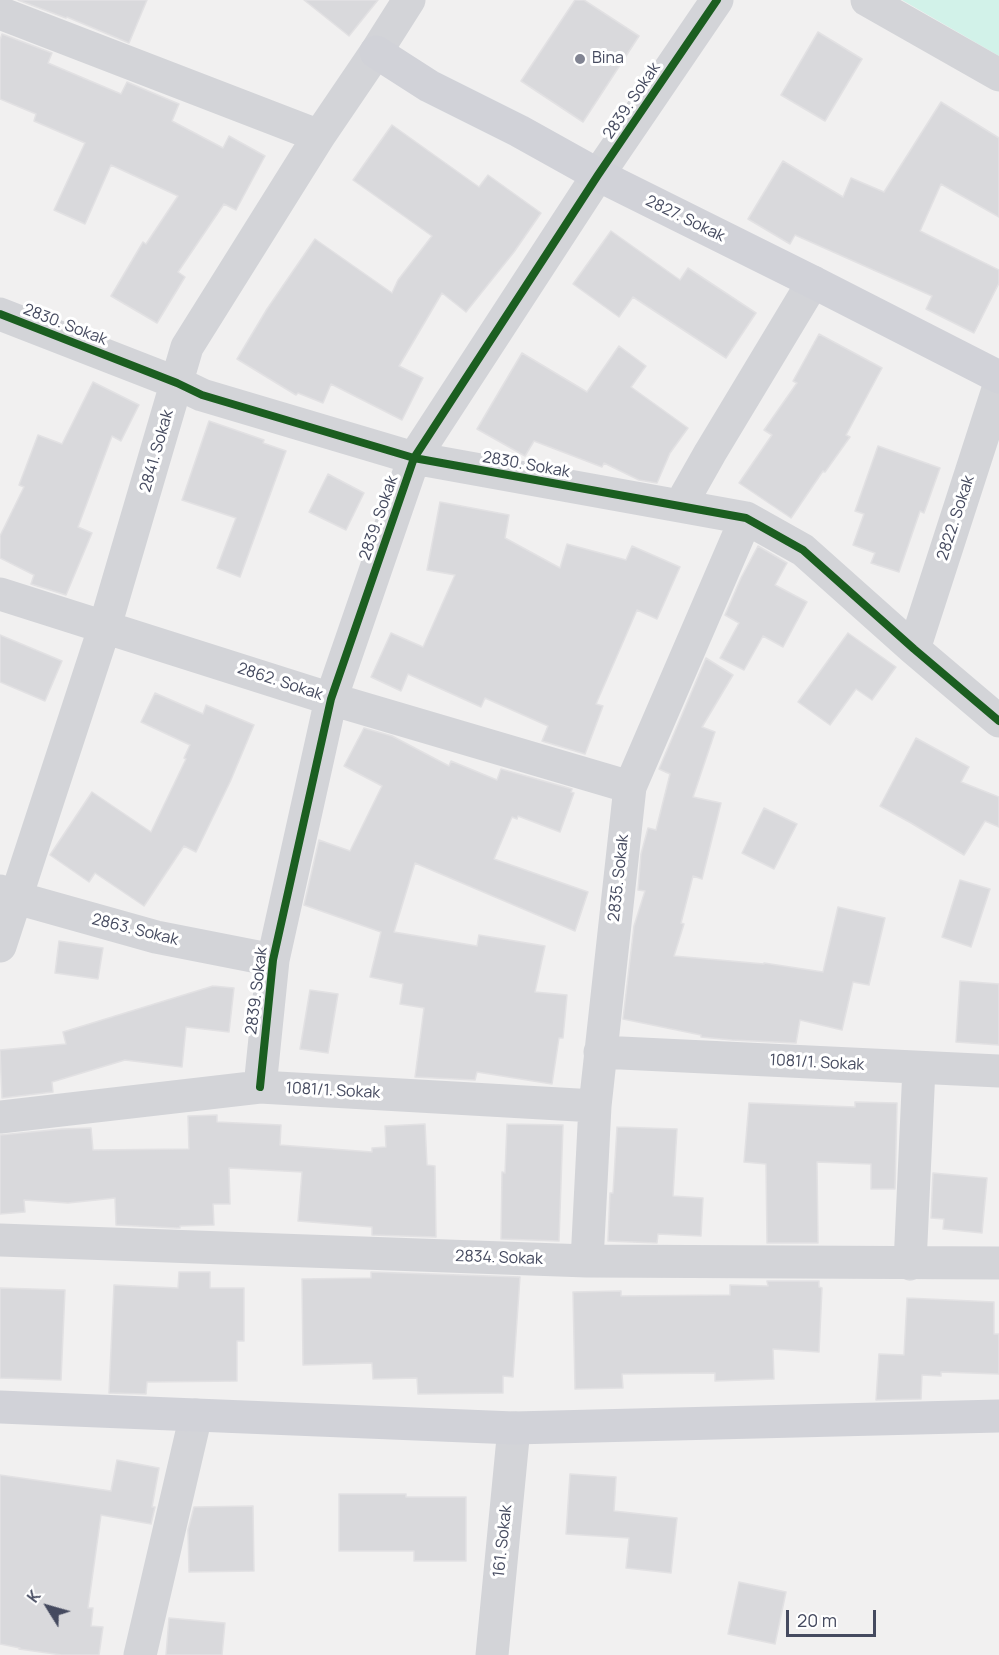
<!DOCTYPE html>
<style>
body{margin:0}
#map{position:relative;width:999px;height:1655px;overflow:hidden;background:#f1f0f0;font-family:Manrope,sans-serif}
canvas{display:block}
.north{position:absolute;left:18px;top:1577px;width:60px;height:60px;-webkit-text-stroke:4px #fff;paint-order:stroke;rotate:307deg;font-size:16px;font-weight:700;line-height:24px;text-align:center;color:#454a5f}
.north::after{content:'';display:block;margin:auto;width:21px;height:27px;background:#454a5f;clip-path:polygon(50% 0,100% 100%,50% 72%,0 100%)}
.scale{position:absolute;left:786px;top:1610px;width:90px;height:27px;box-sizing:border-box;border:3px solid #454a5f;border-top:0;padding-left:8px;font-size:18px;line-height:21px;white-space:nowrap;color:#454a5f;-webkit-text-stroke:4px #fff;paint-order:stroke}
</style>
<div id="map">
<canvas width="999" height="1655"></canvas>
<div class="north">K</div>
<div class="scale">20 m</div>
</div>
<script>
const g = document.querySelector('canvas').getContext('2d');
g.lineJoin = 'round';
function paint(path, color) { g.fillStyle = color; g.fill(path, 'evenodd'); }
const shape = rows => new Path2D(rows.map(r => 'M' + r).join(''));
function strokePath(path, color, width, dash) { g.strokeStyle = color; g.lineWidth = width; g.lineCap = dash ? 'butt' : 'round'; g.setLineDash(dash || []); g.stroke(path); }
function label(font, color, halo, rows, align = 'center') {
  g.font = font + ' Manrope,sans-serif'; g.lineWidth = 6; g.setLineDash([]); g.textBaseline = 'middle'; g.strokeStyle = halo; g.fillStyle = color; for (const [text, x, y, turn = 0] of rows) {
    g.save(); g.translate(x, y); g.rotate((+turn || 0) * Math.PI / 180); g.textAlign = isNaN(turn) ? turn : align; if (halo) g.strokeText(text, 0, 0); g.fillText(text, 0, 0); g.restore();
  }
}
const green = shape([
 [902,0,999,0,999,56]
]);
const building = shape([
 [18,0,147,0,129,43,67,17,66,18,18,0],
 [304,0,378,0,349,36,304,0],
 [575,0,584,0,639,36,583,122,521,81,575,0],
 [818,32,862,59,825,121,781,95,818,32],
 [2,34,52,53,48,63,121,94,127,82,179,104,172,121,223,148,229,136,265,156,236,210,224,204,178,272,185,277,157,323,111,296,143,242,146,244,178,196,111,165,85,224,54,210,85,143,34,121,36,114,0,99,0,40,2,34],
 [941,102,999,138,999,217,941,184,920,231,999,270,999,283,974,333,926,309,932,296,795,235,790,244,748,219,783,161,843,197,851,178,884,192,941,102],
 [392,125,479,187,488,175,541,213,514,252,466,312,442,293,399,366,423,378,402,420,331,384,323,403,298,393,296,395,237,359,267,309,315,239,392,293,398,280,432,236,353,180,392,125],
 [611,231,680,280,688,268,756,313,726,358,633,297,619,317,573,284,611,231],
 [819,334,882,368,846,435,850,437,825,472,823,471,791,518,739,483,772,435,764,430,797,383,793,381,819,334],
 [619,346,646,366,631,387,688,428,670,453,657,483,639,480,604,463,602,467,534,441,525,456,477,429,522,353,587,392,619,346],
 [93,382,139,405,121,441,112,436,78,527,92,533,66,595,31,584,34,575,0,558,0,536,24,487,19,485,38,435,62,444,93,382],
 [209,421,264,440,263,443,286,451,240,577,217,568,236,518,182,500,209,421],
 [878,446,940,468,924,513,920,511,899,572,871,563,875,553,853,545,864,514,855,511,878,446],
 [328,474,364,493,346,530,309,512,328,474],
 [440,502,509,515,505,538,560,568,567,544,626,560,632,546,680,567,657,619,637,610,596,704,603,706,585,754,542,741,548,726,485,698,481,707,408,674,401,691,371,677,391,633,423,647,455,575,427,570,440,502],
 [758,546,787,563,775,585,807,602,783,647,763,636,744,670,720,658,739,623,725,615,741,578,758,546],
 [848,633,896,667,872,700,856,689,830,725,798,702,848,633],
 [0,635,62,661,45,701,0,682,0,635],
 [706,658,733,675,702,727,715,732,693,797,721,803,702,879,693,876,681,923,684,924,674,956,764,964,764,963,823,972,838,907,885,918,869,985,853,982,842,1030,800,1020,796,1043,732,1040,701,1037,701,1035,623,1019,634,926,645,891,638,890,641,854,648,828,656,830,670,774,659,769,706,658],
 [155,693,203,714,206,705,254,725,230,782,196,852,184,846,144,906,95,873,89,882,50,855,92,792,151,832,186,759,184,758,190,745,141,722,155,693],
 [364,728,392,736,449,766,451,761,497,780,501,769,572,789,571,792,574,793,560,832,518,816,517,819,512,817,494,859,588,892,575,931,415,863,394,932,477,946,479,935,545,946,535,992,567,995,563,1038,559,1038,552,1084,477,1072,475,1080,415,1077,424,1008,400,1004,403,984,370,977,381,932,304,905,319,840,350,851,382,786,344,766,364,728],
 [916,738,969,767,961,782,999,797,999,827,985,821,964,855,911,823,880,806,916,738],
 [764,808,797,824,774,869,742,853,764,808],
 [960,880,990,889,971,947,942,937,960,880],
 [59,941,103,948,98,979,55,973,59,941],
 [960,981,999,984,999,1045,956,1042,960,981],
 [213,986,234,988,229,1032,186,1027,182,1067,125,1060,52,1082,53,1092,2,1098,0,1050,66,1044,63,1032,213,986],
 [310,990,338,994,328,1053,300,1049,310,990],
 [855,1102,897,1103,895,1189,871,1189,871,1164,817,1162,818,1243,767,1243,766,1164,744,1162,749,1103,855,1107,855,1102],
 [217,1115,217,1122,281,1125,280,1145,372,1152,372,1148,386,1147,385,1126,425,1124,427,1165,435,1166,436,1237,372,1235,372,1227,298,1221,302,1172,229,1168,230,1204,213,1204,214,1225,180,1226,180,1228,177,1228,116,1225,115,1198,68,1203,24,1200,25,1212,0,1214,0,1135,62,1129,91,1128,93,1150,189,1149,188,1116,217,1115],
 [507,1124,563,1125,559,1241,501,1239,502,1172,505,1173,507,1124],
 [617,1127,677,1129,673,1196,703,1198,701,1236,658,1234,657,1243,608,1241,610,1193,613,1193,617,1127],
 [933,1173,987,1178,982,1233,943,1229,944,1219,931,1218,933,1173],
 [179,1272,210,1272,210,1288,244,1288,244,1341,237,1341,237,1381,147,1382,146,1394,109,1393,114,1285,178,1288,179,1272],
 [371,1272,520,1277,513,1377,503,1376,503,1393,418,1394,417,1378,373,1379,372,1363,303,1365,302,1279,371,1278,371,1272],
 [767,1281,819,1281,819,1287,822,1288,819,1352,773,1349,774,1379,715,1381,715,1373,622,1374,623,1388,575,1389,573,1292,621,1291,621,1296,730,1295,730,1285,768,1286,767,1281],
 [0,1288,65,1290,61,1380,0,1378,0,1288],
 [907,1298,994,1302,994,1334,999,1334,999,1374,941,1372,941,1376,922,1375,921,1399,876,1400,879,1354,904,1355,907,1298],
 [117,1460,159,1468,152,1507,155,1507,151,1524,101,1515,88,1608,93,1608,91,1626,103,1627,99,1655,62,1655,19,1649,20,1648,0,1644,0,1475,111,1491,117,1460],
 [570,1474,616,1477,614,1511,677,1518,671,1573,626,1568,629,1538,566,1534,570,1474],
 [339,1494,406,1494,406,1497,466,1497,466,1561,414,1561,414,1551,339,1551,339,1494],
 [253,1506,254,1571,189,1572,188,1530,194,1507,253,1506],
 [739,1582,786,1592,775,1644,728,1634,739,1582],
 [169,1618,225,1623,222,1655,166,1655,169,1618]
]);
const street = shape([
 [867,0,999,75],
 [0,13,319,136],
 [0,314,177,383,202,395,414,458,746,518,803,550,914,649,999,721],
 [680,506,710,453,813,282],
 [0,594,331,699,630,787],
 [914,649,999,386],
 [0,891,17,898,156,937,273,960],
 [0,946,105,626,187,347,319,136,376,52,409,0],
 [600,1052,999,1071],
 [260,1087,273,960,331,699,414,458,598,175,717,0],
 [0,1117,260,1087,595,1106],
 [0,1240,587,1261,999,1263],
 [587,1261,595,1106,630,787,746,518],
 [910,1264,919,1068],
 [140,1655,196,1415],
 [492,1655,514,1428]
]);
const secondary = shape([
 [376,52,429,86,519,131,598,175,813,282,999,377],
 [0,1407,514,1428,999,1416]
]);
const cycleway = shape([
 [0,314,177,383,202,395,414,458,746,518,803,550,914,649,999,721],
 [260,1087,273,960,331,699,414,458,598,175,717,0]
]);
const markers = [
 [580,59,6,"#818492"]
];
const poiNames = [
 ["Bina",592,59]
];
const streetNames = [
 ["2839. Sokak",632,101,-56],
 ["2827. Sokak",685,219,26],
 ["2830. Sokak",65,325,21],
 ["2841. Sokak",157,451,-74],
 ["2830. Sokak",526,465,10],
 ["2839. Sokak",379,518,-71],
 ["2822. Sokak",956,518,-72],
 ["2862. Sokak",280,682,18],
 ["2835. Sokak",619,878,-84],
 ["2863. Sokak",135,930,14],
 ["2839. Sokak",257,991,-83],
 ["1081/1. Sokak",817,1063,3],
 ["1081/1. Sokak",333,1091,3],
 ["2834. Sokak",499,1258,2],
 ["161. Sokak",503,1541,-84]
];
paint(green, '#d2f2e9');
paint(building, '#d9d9dc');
strokePath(building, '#e2e1e3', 1.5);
strokePath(street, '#d3d4d8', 33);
strokePath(secondary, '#d1d2d8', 33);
strokePath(cycleway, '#1b5e20', 8);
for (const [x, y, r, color] of markers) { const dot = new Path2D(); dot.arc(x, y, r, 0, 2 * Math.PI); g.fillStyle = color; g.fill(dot); strokePath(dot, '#fff', 2); }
label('16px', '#454a5f', '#fff', poiNames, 'left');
label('16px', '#454a5f', '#fff', streetNames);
</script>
